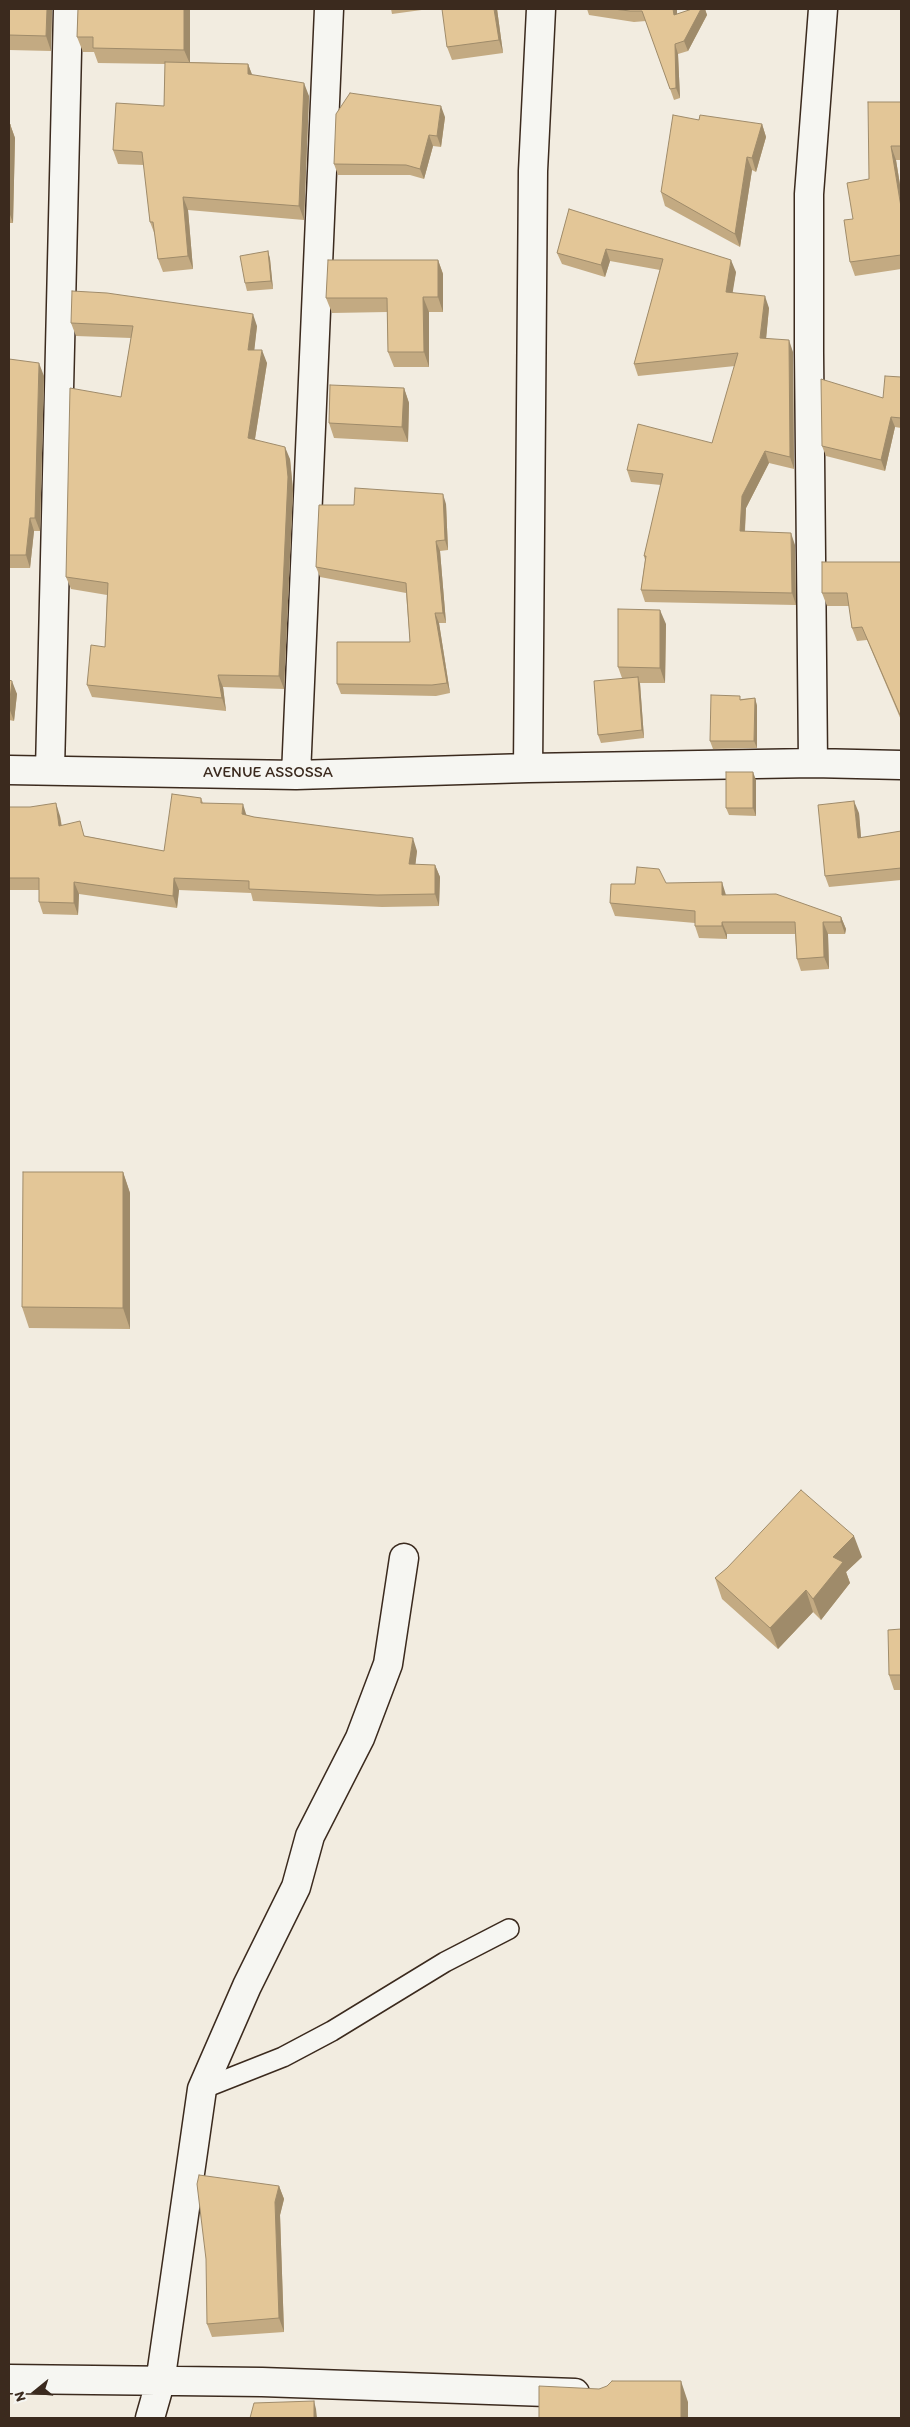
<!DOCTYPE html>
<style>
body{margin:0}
#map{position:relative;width:910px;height:2427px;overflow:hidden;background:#f2ece0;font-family:Itim,sans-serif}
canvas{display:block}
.frame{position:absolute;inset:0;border:10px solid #3b2a1e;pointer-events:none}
.north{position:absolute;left:10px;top:2367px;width:50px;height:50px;-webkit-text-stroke:4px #f6f6f2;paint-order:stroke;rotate:253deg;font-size:14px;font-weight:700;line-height:20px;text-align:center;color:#3b2a1e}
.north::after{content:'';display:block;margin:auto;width:18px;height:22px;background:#3b2a1e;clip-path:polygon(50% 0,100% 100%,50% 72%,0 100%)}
</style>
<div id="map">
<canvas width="910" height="2427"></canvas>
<div class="frame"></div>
<div class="north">N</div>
</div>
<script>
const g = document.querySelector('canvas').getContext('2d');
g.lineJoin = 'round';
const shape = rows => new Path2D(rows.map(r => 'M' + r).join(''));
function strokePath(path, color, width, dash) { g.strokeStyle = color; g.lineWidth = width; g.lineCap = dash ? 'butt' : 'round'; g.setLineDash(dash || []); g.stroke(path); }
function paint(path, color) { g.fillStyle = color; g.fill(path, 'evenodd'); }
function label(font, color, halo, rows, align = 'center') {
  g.font = font + ' Itim,sans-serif'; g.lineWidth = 4; g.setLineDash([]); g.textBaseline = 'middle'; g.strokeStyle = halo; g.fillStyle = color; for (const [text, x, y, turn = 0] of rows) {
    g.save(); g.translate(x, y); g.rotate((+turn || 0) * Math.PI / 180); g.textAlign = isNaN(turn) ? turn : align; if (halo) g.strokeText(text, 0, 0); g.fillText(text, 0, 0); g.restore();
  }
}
const lane = shape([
 [202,2089,283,2057,332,2031,445,1962,509,1929]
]);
const street = shape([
 [813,763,809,353,809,194,823,9],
 [528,768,533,171,541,9],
 [9,770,296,775,528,768,813,763,901,765],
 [50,770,68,9],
 [296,775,329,9],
 [9,2379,262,2382,575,2393],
 [150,2418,160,2383,202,2089,247,1986,296,1887,310,1836,360,1738,388,1664,404,1558]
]);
const wall = shape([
 [9,9,52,9,51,51,9,50],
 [78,9,190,9,190,62,248,64,252,75,309,96,304,220,188,210,193,269,163,272,158,259,155,235,150,222,144,165,118,164,113,150,164,106,165,64,98,63,94,52,83,52,77,37],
 [391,9,429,9,392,14],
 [497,9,503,53,452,60,447,47],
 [587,9,677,9,677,14,692,9,705,9,707,15,688,51,678,54,680,98,674,100,646,21,634,22,589,15],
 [901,102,901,160,896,160,901,191,901,269,855,276,850,262,853,219,869,179],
 [445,117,441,147,433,146,424,179,410,175,338,175,334,164],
 [9,124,10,124,15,138,13,223,9,223],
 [762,124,766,137,756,172,752,170,740,247,665,206,661,192],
 [569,209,736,272,732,292,769,308,766,338,793,352,794,469,769,463,746,508,745,532,795,545,796,605,645,602,641,590,645,560,644,556,661,485,631,482,627,470,712,443,735,366,638,376,634,364,660,270,610,261,605,277,562,264,557,253],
 [268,251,270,259,273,289,247,291,245,283],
 [438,260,443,274,443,312,429,312,429,367,394,367,388,352,387,312,332,313,326,298],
 [71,323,257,326,254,350,267,363,255,439,290,459,293,490,284,689,223,687,226,711,92,697,87,685,105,647,107,595,71,589,66,577,121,397,131,338,76,336],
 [9,359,44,376,40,531,34,531,30,568,9,568],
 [901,377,901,428,895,427,885,471,826,456,822,446,883,398],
 [404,388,409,403,408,442,334,438,329,423],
 [446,504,448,550,440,551,446,623,439,623,450,693,436,696,341,694,337,684,410,642,406,593,320,577,316,567],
 [901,562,901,720,867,640,857,641,852,628,849,606,827,606,822,593],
 [666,624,665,683,640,683,644,738,601,743,598,735,622,678,618,667],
 [9,680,17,694,14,721,9,720],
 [755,698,757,706,757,748,713,749,710,741,741,699],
 [756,780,756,816,729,815,726,808],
 [201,798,203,803,254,817,417,851,415,865,435,865,440,877,439,906,382,907,253,901,251,893,179,890,177,908,79,894,78,915,43,914,39,902,39,890,9,890,9,807,60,816,62,826,85,836,164,851],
 [859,813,861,838,901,831,901,880,829,887,825,876],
 [666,883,841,917,846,929,845,934,828,934,829,969,801,971,797,959,795,934,727,934,727,939,699,938,695,926,695,923,615,916,610,903],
 [123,1172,130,1193,130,1329,29,1328,22,1307],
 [862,1557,846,1572,850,1583,821,1620,813,1612,778,1649,722,1599,715,1578],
 [901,1629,901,1690,894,1690,889,1675],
 [279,2186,284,2199,280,2215,284,2332,212,2337,207,2324]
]);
const shadedWall = shape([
 [47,9,52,9,52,10,51,51,46,36],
 [184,9,190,9,190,64,184,50],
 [494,9,497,9,503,53,499,40],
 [673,9,677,9,677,26,674,15],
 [701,9,705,9,707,15,688,51,684,41],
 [675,44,678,54,680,98,676,88],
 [248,64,253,77,248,74],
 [304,83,309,96,304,220,299,206],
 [441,106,445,117,441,147,437,136],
 [10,124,15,138,13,223,9,212],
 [762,124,766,137,756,172,752,158],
 [429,135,433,146,424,179,420,169],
 [891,146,896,160,901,191,901,207],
 [747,157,752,170,740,247,735,234],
 [183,197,188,210,193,269,188,256],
 [606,249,610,261,605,277,601,265],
 [268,251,270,259,273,289,271,281],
 [438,260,443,274,443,312,438,297],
 [731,260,736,272,731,303,726,292],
 [765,296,769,308,765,350,760,338],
 [423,297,429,312,429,367,424,352],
 [253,314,257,326,253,362,248,350],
 [789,340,793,352,794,469,790,457],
 [262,350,267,363,253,451,248,438],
 [39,363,44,376,40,531,35,518],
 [404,388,409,403,408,442,402,427],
 [891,417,895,427,885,471,881,460],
 [285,447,290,459,293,490,284,689,279,676],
 [765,451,769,463,746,508,744,543,740,531,742,496],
 [443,494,446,504,448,550,445,540],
 [30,518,34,531,30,568,26,555],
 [791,533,795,545,796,605,792,593],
 [436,541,440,551,446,623,443,613],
 [660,610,666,624,665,683,660,668],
 [435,613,439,623,450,693,447,683],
 [218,675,223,687,226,711,222,698],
 [638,677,640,684,644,738,642,730],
 [12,681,17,694,14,721,9,708],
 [755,698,757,706,757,748,754,741],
 [753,772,756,780,756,816,753,808],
 [854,801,859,813,862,849,858,838],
 [56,803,60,816,63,839,59,826],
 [243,804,247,817,242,814],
 [413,838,417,851,414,877,409,864],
 [435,865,440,877,439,906,435,894],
 [174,878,179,890,177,908,173,896],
 [74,882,79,894,78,915,74,903],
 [722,882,726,895,722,895],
 [841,917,846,929,845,934,841,922],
 [722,922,727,934,727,939,722,926],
 [823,922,828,934,829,969,824,957],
 [123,1172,130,1193,130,1329,123,1308],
 [854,1536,862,1557,846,1572,850,1583,821,1620,813,1599,833,1557],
 [806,1590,813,1612,778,1649,770,1628],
 [279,2186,284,2199,280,2215,284,2332,279,2318,275,2202],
 [681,2381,688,2402,688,2418,681,2418],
 [314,2401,316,2409,317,2418,314,2418]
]);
const building = shape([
 [9,9,47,9,46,36,9,35,9,9],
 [78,9,184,9,184,50,93,48,93,37,77,37,78,9],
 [442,9,494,9,499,40,447,47,442,9],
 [613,9,673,9,674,15,692,9,701,9,684,41,675,44,676,88,670,89,642,11,630,11,613,9],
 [165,62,248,64,248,74,304,83,299,206,183,197,188,256,158,259,153,222,150,222,142,152,113,150,116,103,164,106,165,62],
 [350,93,441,106,437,136,429,135,420,169,406,165,334,164,336,114,350,93],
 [868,102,901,102,901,146,891,146,901,207,901,255,850,262,844,220,853,219,847,183,869,179,868,102],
 [673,115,699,120,700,115,762,124,752,158,747,157,735,234,661,192,673,115],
 [9,124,10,124,9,177,9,124],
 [569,209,731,260,726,292,765,296,760,338,789,340,790,457,765,451,742,496,740,531,791,533,792,593,641,590,646,556,644,556,663,474,627,470,638,424,712,443,738,353,634,364,663,259,606,249,601,265,557,253,569,209],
 [268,251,271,281,245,283,240,256,268,251],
 [328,260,438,260,438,297,423,297,424,352,388,352,387,298,326,298,328,260],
 [72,291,107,293,253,314,248,350,262,350,248,438,285,447,288,477,279,676,218,675,222,698,87,685,91,645,105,647,108,583,66,577,70,388,121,397,133,326,71,323,72,291],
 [9,359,39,363,35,518,30,518,26,555,9,555,9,359],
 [885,376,901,377,901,418,891,417,881,460,822,446,821,379,883,398,885,376],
 [330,385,404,388,402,427,329,423,330,385],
 [355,488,443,494,445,540,436,541,443,613,435,613,447,683,432,685,337,684,337,642,410,642,406,583,316,567,319,505,354,505,355,488],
 [822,562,901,562,901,714,900,715,862,627,852,628,847,593,822,593,822,562],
 [618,609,660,610,660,668,618,667,618,609],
 [638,677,642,730,598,735,594,681,638,677],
 [9,680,12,681,9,708,9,680],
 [711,695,740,696,740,700,755,698,754,741,710,741,711,695],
 [726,772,753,772,753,808,726,808,726,772],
 [172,794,201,798,201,803,243,804,242,814,254,817,413,838,409,864,435,865,435,894,377,895,249,889,249,881,174,878,173,896,74,882,74,903,39,902,39,878,9,878,9,807,30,807,56,803,59,826,80,821,84,836,164,851,172,794],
 [854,801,858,838,901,831,901,868,825,876,818,805,854,801],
 [637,867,659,869,666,883,722,882,722,895,776,894,841,917,841,922,823,922,824,957,797,959,795,922,722,922,722,926,695,926,695,911,610,903,611,884,635,884,637,867],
 [23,1172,123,1172,123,1308,22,1307,23,1172],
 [801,1490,854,1536,833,1557,843,1562,813,1599,806,1590,770,1628,715,1578,727,1568,801,1490],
 [901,1629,901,1675,889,1675,888,1630,901,1629],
 [199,2175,279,2186,275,2202,279,2318,207,2324,206,2259,197,2184,199,2175],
 [612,2381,681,2381,681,2418,539,2418,539,2386,599,2389,607,2386,612,2381],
 [314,2401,314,2418,250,2418,254,2403,314,2401]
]);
const streetNames = [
 ["AVENUE ASSOSSA",268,773]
];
strokePath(lane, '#3b2a1e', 22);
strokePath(street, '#3b2a1e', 31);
strokePath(lane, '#f6f6f2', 19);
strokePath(street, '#f6f6f2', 28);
paint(wall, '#c3aa82');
paint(shadedWall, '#9f8b6a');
paint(building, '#e3c697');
strokePath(building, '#9f8b6a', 1);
label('16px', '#3b2a1e', '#f6f6f2', streetNames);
</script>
